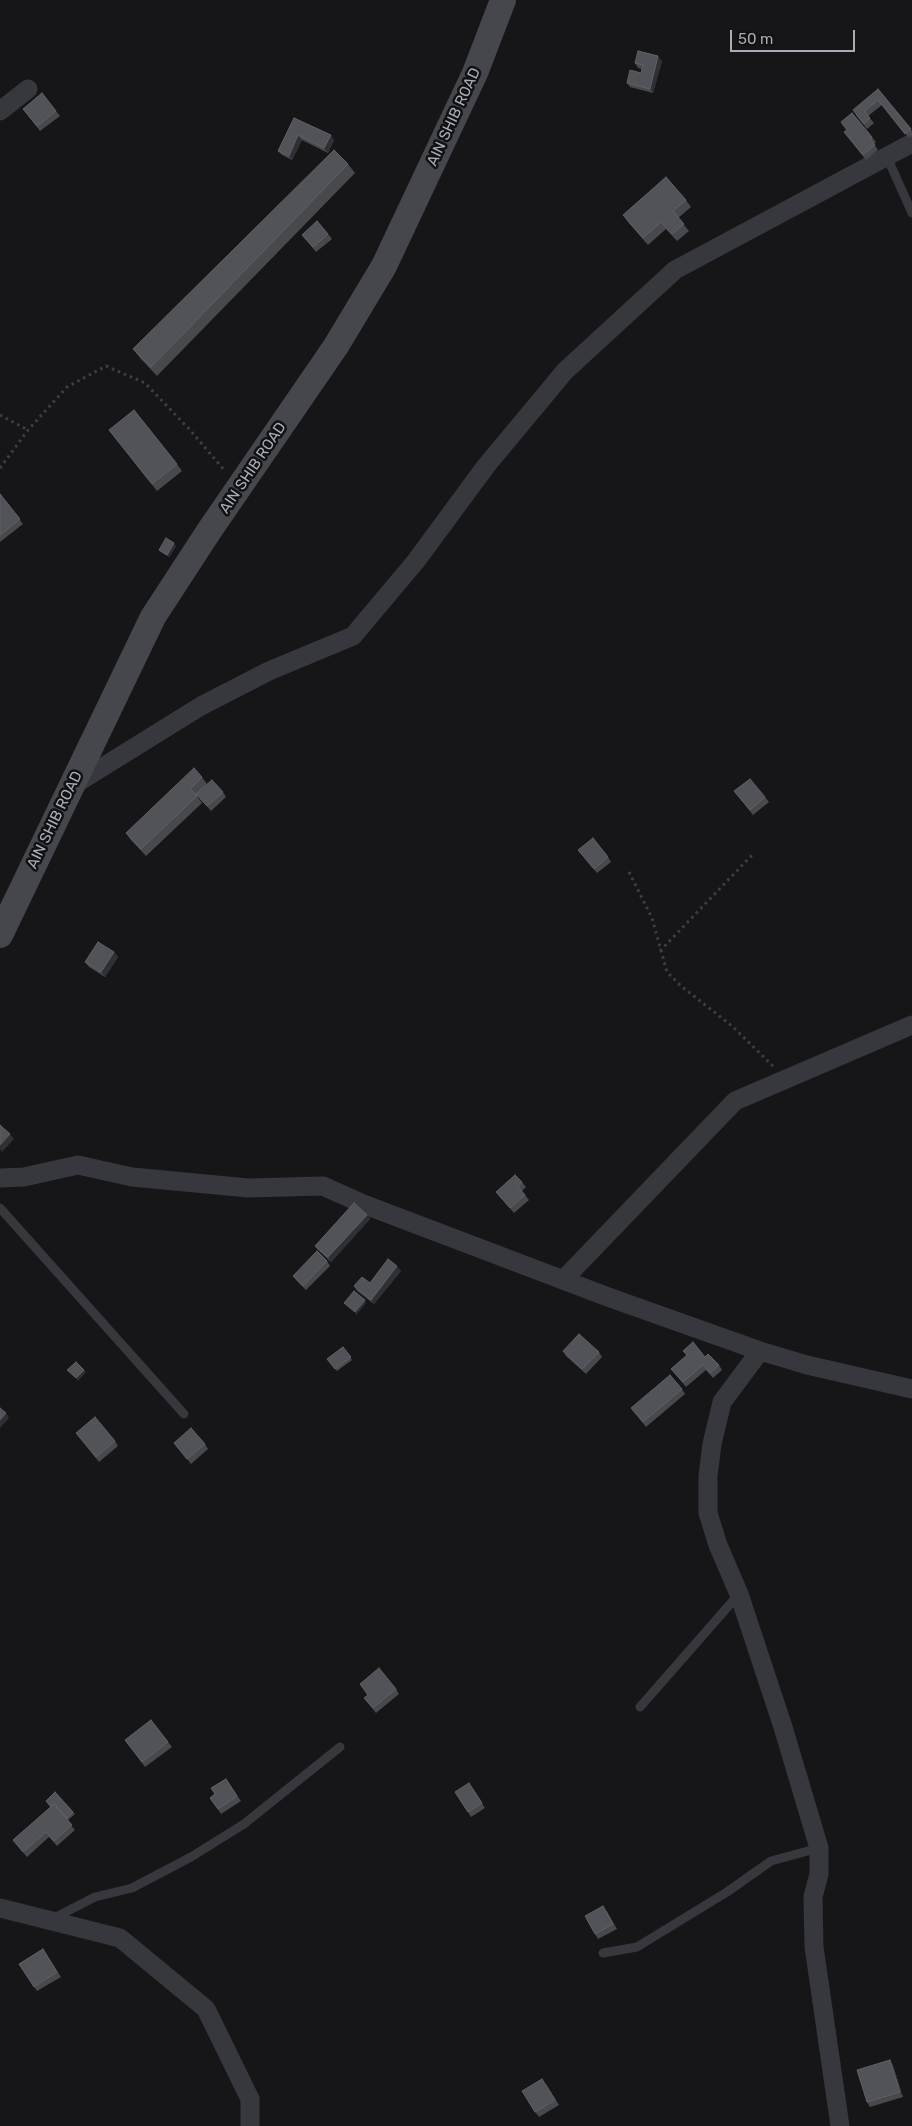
<!DOCTYPE html>
<style>
body{margin:0}
#map{position:relative;width:912px;height:2126px;overflow:hidden;background:#161618;font-family:Rubik,sans-serif}
canvas{display:block}
.scale{position:absolute;left:730px;top:30px;width:125px;height:22px;box-sizing:border-box;border:2px solid #a8adb8;border-top:0;padding-left:6px;font-size:15px;line-height:18px;white-space:nowrap;color:#a8adb8;-webkit-text-stroke:4px #111113;paint-order:stroke}
</style>
<div id="map">
<canvas width="912" height="2126"></canvas>
<div class="scale">50 m</div>
</div>
<script>
const g = document.querySelector('canvas').getContext('2d');
g.lineJoin = 'round';
const shape = rows => new Path2D(rows.map(r => 'M' + r).join(''));
function strokePath(path, color, width, dash) { g.strokeStyle = color; g.lineWidth = width; g.lineCap = dash ? 'butt' : 'round'; g.setLineDash(dash || []); g.stroke(path); }
function paint(path, color) { g.fillStyle = color; g.fill(path, 'evenodd'); }
function label(font, color, halo, rows, align = 'center') {
  g.font = font + ' Rubik,sans-serif'; g.lineWidth = 5; g.setLineDash([]); g.textBaseline = 'middle'; g.strokeStyle = halo; g.fillStyle = color; for (const [text, x, y, turn = 0] of rows) {
    g.save(); g.translate(x, y); g.rotate((+turn || 0) * Math.PI / 180); g.textAlign = isNaN(turn) ? turn : align; if (halo) g.strokeText(text, 0, 0); g.fillText(text, 0, 0); g.restore();
  }
}
const path = shape([
 [0,415,28,430],
 [0,468,28,430,67,387,106,366,145,383,190,430,225,471],
 [629,872,652,918,667,972,681,986,732,1026,773,1066],
 [660,951,753,854]
]);
const service = shape([
 [887,157,912,213],
 [0,1208,184,1414],
 [640,1707,739,1594],
 [52,1919,95,1897,132,1888,191,1857,244,1824,340,1747],
 [603,1953,637,1947,727,1892,771,1861,819,1848]
]);
const minor = shape([
 [0,111,28,89],
 [72,786,201,706,269,671,353,636,416,561,486,466,565,371,675,270,912,143],
 [0,1178,24,1177,78,1165,132,1177,248,1188,323,1186,363,1204,608,1297,760,1351,722,1402,712,1444,708,1476,708,1513,718,1545,739,1594,783,1727,819,1848,819,1874,813,1897,814,1947,840,2126],
 [564,1279,735,1101,912,1025],
 [760,1351,807,1365,912,1389],
 [0,1908,120,1938,206,2009,250,2099,250,2126]
]);
const secondary = shape([
 [0,935,153,617,209,531,336,346,384,266,475,73,503,0]
]);
const wall = shape([
 [662,61,653,93,630,87,627,83,641,73,642,69,638,68,635,63],
 [878,89,912,131,912,136,909,138,882,105,868,116,874,123,867,129,856,115],
 [23,109,56,111,60,116,40,131],
 [294,118,334,140,328,153,302,140,292,160,282,155,278,151],
 [841,122,872,137,876,142,874,144,878,150,866,160,844,132,847,130],
 [348,164,355,173,157,376,140,358,133,349],
 [686,200,691,207,678,218,689,231,677,241,666,229,648,245,628,222,623,215],
 [328,234,332,239,316,252,302,235],
 [109,430,177,464,182,471,157,491],
 [0,494,23,524,0,542],
 [176,546,169,557,161,552,159,550],
 [202,777,207,784,196,795,202,803,146,856,131,840,126,833],
 [734,791,765,797,769,802,753,815],
 [223,792,226,797,211,811,196,794],
 [578,850,608,857,611,862,597,873],
 [114,952,118,957,105,977,89,967,85,962],
 [522,1182,526,1187,522,1191,529,1200,514,1213,496,1192],
 [367,1215,370,1219,331,1262,318,1250,315,1246],
 [327,1261,330,1266,306,1290,296,1280,293,1276],
 [401,1271,374,1304,357,1291,354,1286,370,1283],
 [343,1347,352,1360,337,1371,327,1359],
 [563,1351,599,1352,602,1357,586,1374,566,1356],
 [683,1351,705,1357,719,1365,722,1370,713,1378,706,1370,686,1387,671,1369,687,1356],
 [682,1389,685,1394,646,1427,631,1408],
 [76,1433,115,1441,118,1446,99,1462],
 [174,1443,205,1444,208,1449,191,1464],
 [360,1684,396,1689,399,1694,376,1713,364,1698,368,1695],
 [151,1720,172,1747,145,1767,125,1740],
 [226,1779,241,1801,221,1814,210,1798,215,1794],
 [469,1783,485,1808,471,1817,455,1792],
 [55,1792,75,1814,68,1820,56,1808,75,1830,57,1846,49,1837,27,1857,13,1840,51,1807,46,1801],
 [606,1910,617,1929,598,1939,595,1934],
 [43,1949,61,1977,37,1991,19,1964],
 [893,2065,903,2097,870,2107,867,2102],
 [546,2084,559,2105,539,2117,535,2112]
]);
const shadedWall = shape([
 [658,56,662,61,653,93,650,89],
 [298,135,302,140,292,160,289,156],
 [331,135,334,140,328,153,324,148],
 [174,543,176,546,169,557,167,555],
 [114,952,118,957,105,977,101,972],
 [10,1134,14,1139,2,1152,0,1149,0,1145],
 [367,1215,370,1219,331,1262,328,1257],
 [397,1266,401,1271,374,1304,371,1300],
 [365,1300,366,1303,356,1315,355,1312],
 [84,1370,86,1372,78,1381,76,1378],
 [6,1413,9,1418,0,1428,0,1420],
 [890,2060,893,2065,903,2097,900,2092]
]);
const building = shape([
 [638,51,658,56,650,89,627,83,630,70,641,73,643,65,635,63,638,51],
 [878,89,911,129,905,134,878,100,864,111,870,118,864,124,853,110,878,89],
 [42,93,56,111,37,126,23,109,42,93],
 [852,113,872,137,870,139,875,145,863,155,844,132,847,130,841,122,852,113],
 [294,118,331,135,324,148,298,135,289,156,278,151,294,118],
 [334,150,348,164,151,367,133,349,334,150],
 [666,177,686,200,673,211,684,224,672,234,661,222,643,238,623,215,666,177],
 [317,221,328,234,313,247,302,235,317,221],
 [134,410,177,464,152,484,109,430,134,410],
 [0,494,20,519,0,535,0,494],
 [166,538,174,543,167,555,159,550,166,538],
 [194,768,202,777,190,789,197,796,141,849,126,833,194,768],
 [750,779,765,797,750,810,734,791,750,779],
 [212,780,223,792,207,806,196,794,212,780],
 [593,838,608,857,594,869,578,850,593,838],
 [98,942,114,952,101,972,85,962,98,942],
 [0,1125,10,1134,0,1145,0,1125],
 [515,1175,522,1182,518,1187,525,1195,510,1208,496,1192,515,1175],
 [354,1203,367,1215,328,1257,315,1246,354,1203],
 [317,1251,327,1261,303,1286,293,1276,317,1251],
 [388,1259,397,1266,371,1300,354,1286,362,1277,370,1283,388,1259],
 [354,1291,365,1300,355,1312,344,1303,354,1291],
 [579,1334,599,1352,582,1369,563,1351,579,1334],
 [693,1342,705,1357,708,1354,719,1365,710,1373,703,1365,683,1382,671,1369,687,1355,683,1351,693,1342],
 [343,1347,351,1357,335,1369,327,1359,343,1347],
 [76,1362,84,1370,76,1378,67,1370,76,1362],
 [670,1375,682,1389,643,1422,631,1408,670,1375],
 [0,1408,6,1413,0,1420,0,1408],
 [95,1417,115,1441,96,1457,76,1433,95,1417],
 [191,1428,205,1444,187,1459,174,1443,191,1428],
 [379,1668,396,1689,373,1708,364,1698,368,1695,360,1684,379,1668],
 [151,1720,168,1742,142,1762,125,1740,151,1720],
 [226,1779,237,1796,218,1809,210,1798,215,1794,211,1788,226,1779],
 [469,1783,482,1803,468,1812,455,1792,469,1783],
 [55,1792,73,1812,67,1818,55,1805,54,1804,51,1807,46,1801,55,1792],
 [54,1804,72,1825,54,1841,46,1832,23,1852,13,1840,54,1804],
 [603,1906,613,1924,595,1934,585,1916,603,1906],
 [43,1949,57,1972,34,1987,19,1964,43,1949],
 [890,2060,900,2092,867,2102,857,2070,890,2060],
 [542,2079,555,2100,535,2112,522,2091,542,2079]
]);
const streetNames = [
 ["AIN SHIB ROAD",454,117,-65],
 ["AIN SHIB ROAD",253,468,-56],
 ["AIN SHIB ROAD",55,820,-64]
];
strokePath(path, '#3d3f44', 3, [2.5, 4]);
strokePath(service, '#37383d', 9);
strokePath(minor, '#37383d', 19);
strokePath(secondary, '#45474d', 26);
paint(wall, '#47494d');
paint(shadedWall, '#2f3033');
paint(building, '#525359');
strokePath(building, '#5f6168', 1);
label('15px', '#a8adb8', '#111113', streetNames);
</script>
